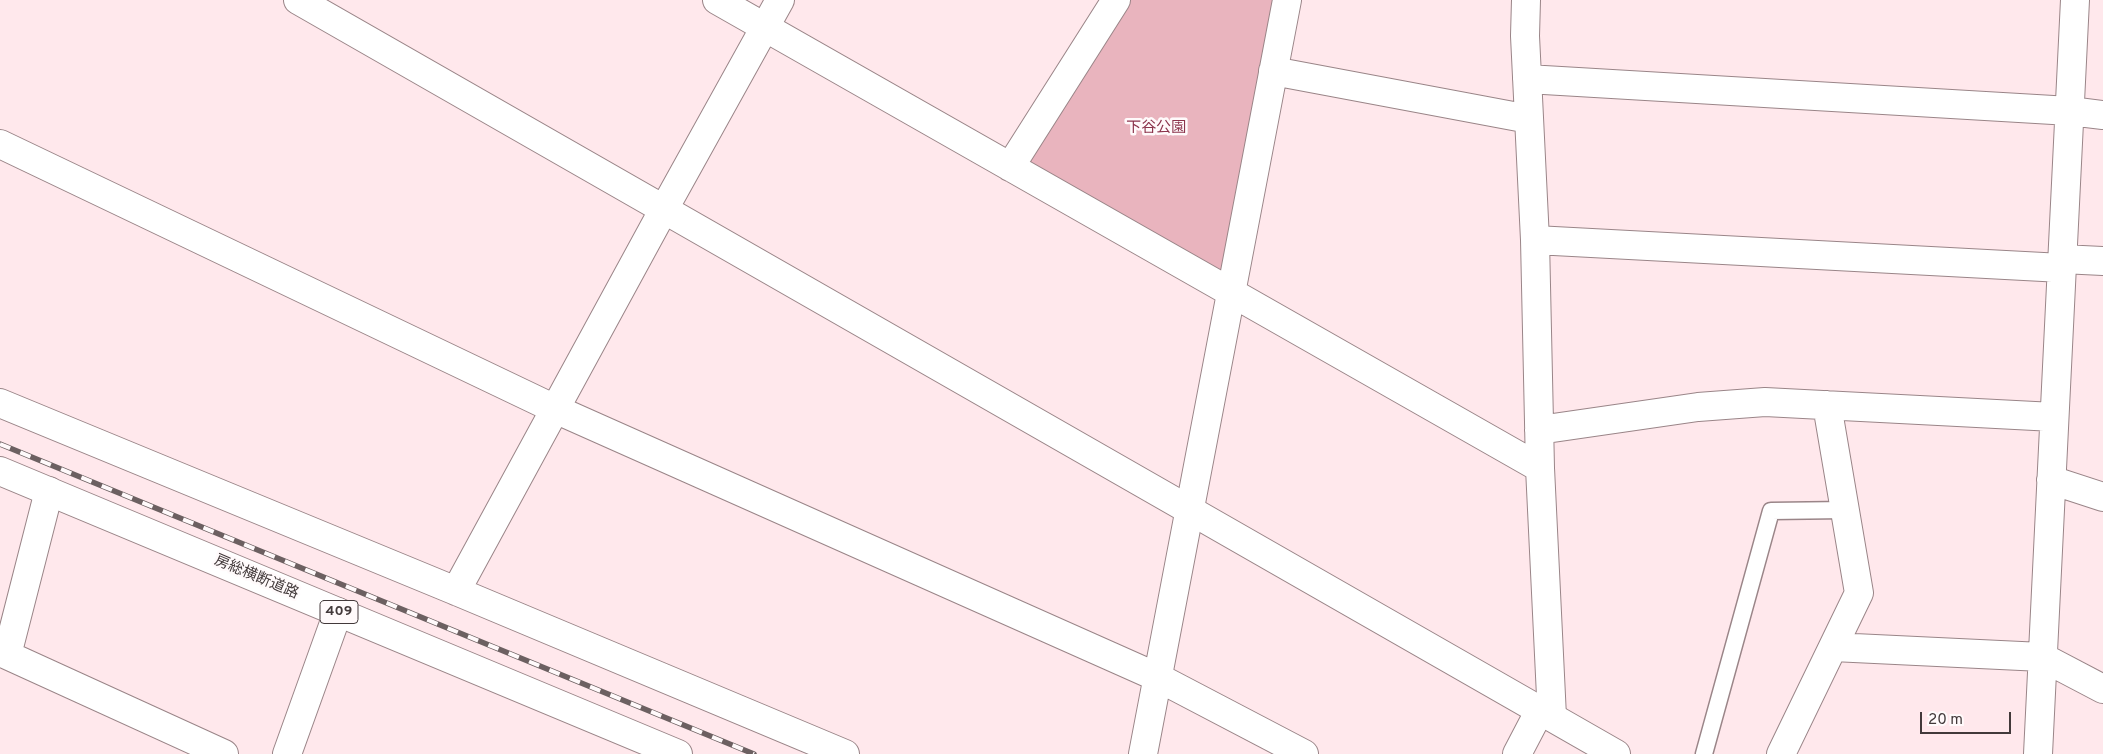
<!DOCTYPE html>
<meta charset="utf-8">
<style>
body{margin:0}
#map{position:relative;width:2103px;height:754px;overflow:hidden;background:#ffe8ec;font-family:Overpass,sans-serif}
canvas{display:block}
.scale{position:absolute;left:1920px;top:712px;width:91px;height:22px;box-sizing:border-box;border:2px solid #42393a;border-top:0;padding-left:6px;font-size:15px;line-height:18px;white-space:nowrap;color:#42393a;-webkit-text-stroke:4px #fffafb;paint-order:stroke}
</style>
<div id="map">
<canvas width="2103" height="754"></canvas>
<div class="scale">20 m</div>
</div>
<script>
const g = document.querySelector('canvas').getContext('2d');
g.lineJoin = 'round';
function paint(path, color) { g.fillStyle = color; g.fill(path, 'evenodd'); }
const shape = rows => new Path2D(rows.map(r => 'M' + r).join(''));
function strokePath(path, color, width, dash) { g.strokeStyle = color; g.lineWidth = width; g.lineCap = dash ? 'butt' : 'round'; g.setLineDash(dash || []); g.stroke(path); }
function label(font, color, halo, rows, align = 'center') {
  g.font = font + ' Overpass,"Noto Sans JP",sans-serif'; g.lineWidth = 5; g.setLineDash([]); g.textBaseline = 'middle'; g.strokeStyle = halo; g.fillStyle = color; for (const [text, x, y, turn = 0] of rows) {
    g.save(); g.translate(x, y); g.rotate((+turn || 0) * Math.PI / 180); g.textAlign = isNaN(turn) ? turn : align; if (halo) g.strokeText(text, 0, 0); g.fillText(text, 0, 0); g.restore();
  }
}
const green = shape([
 [1116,0,1287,0,1230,292,1010,167]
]);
const service = shape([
 [1704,754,1771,511,1845,510]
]);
const minor = shape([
 [717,0,1540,468],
 [1526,0,1525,36,1535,240,1540,468,1552,717],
 [1273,71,1529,119],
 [1527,79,2070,111,2103,115],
 [0,144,555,409,1157,677,1304,754],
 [1010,167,1116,0],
 [1535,240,2062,268],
 [2062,259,2103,261],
 [0,403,456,591,845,754],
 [1539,430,1698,407,1765,402,2054,417],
 [2051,480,2103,497],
 [49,491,7,655,224,754],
 [456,591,664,209],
 [1833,647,2042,657,2103,689],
 [287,754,338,612],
 [1143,754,1287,0],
 [1517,754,1540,710],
 [1781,754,1859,593,1827,405],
 [2038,754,2075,0]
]);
const tertiary = shape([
 [298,0,1616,754],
 [664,209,780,0]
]);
const trunk = shape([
 [0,471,678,754]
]);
const rail = shape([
 [0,444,754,754]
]);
const shields = [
 [339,612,38]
];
const shieldNames = [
 ["409",339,612]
];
const parkNames = [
 ["下谷公園",1156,129]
];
const streetNames = [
 ["房総横断道路",256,578,23]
];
paint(green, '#e9b4be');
strokePath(service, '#9a8588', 19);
strokePath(minor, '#9a8588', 30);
strokePath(tertiary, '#9a8588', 30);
strokePath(trunk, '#9a8588', 30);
strokePath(service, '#fff', 16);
strokePath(minor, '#fff', 28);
strokePath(tertiary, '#fff', 28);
strokePath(trunk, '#fff', 28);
strokePath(rail, '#6c6061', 5.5);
strokePath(rail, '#fffafb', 4, [11]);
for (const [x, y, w] of shields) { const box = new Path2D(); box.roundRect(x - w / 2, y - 11.5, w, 23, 4); g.fillStyle = '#fffafb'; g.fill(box); strokePath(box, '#42393a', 1); }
label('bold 14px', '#42393a', null, shieldNames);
label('15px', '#8c354d', '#fffafb', parkNames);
label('15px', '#42393a', '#fffafb', streetNames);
</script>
